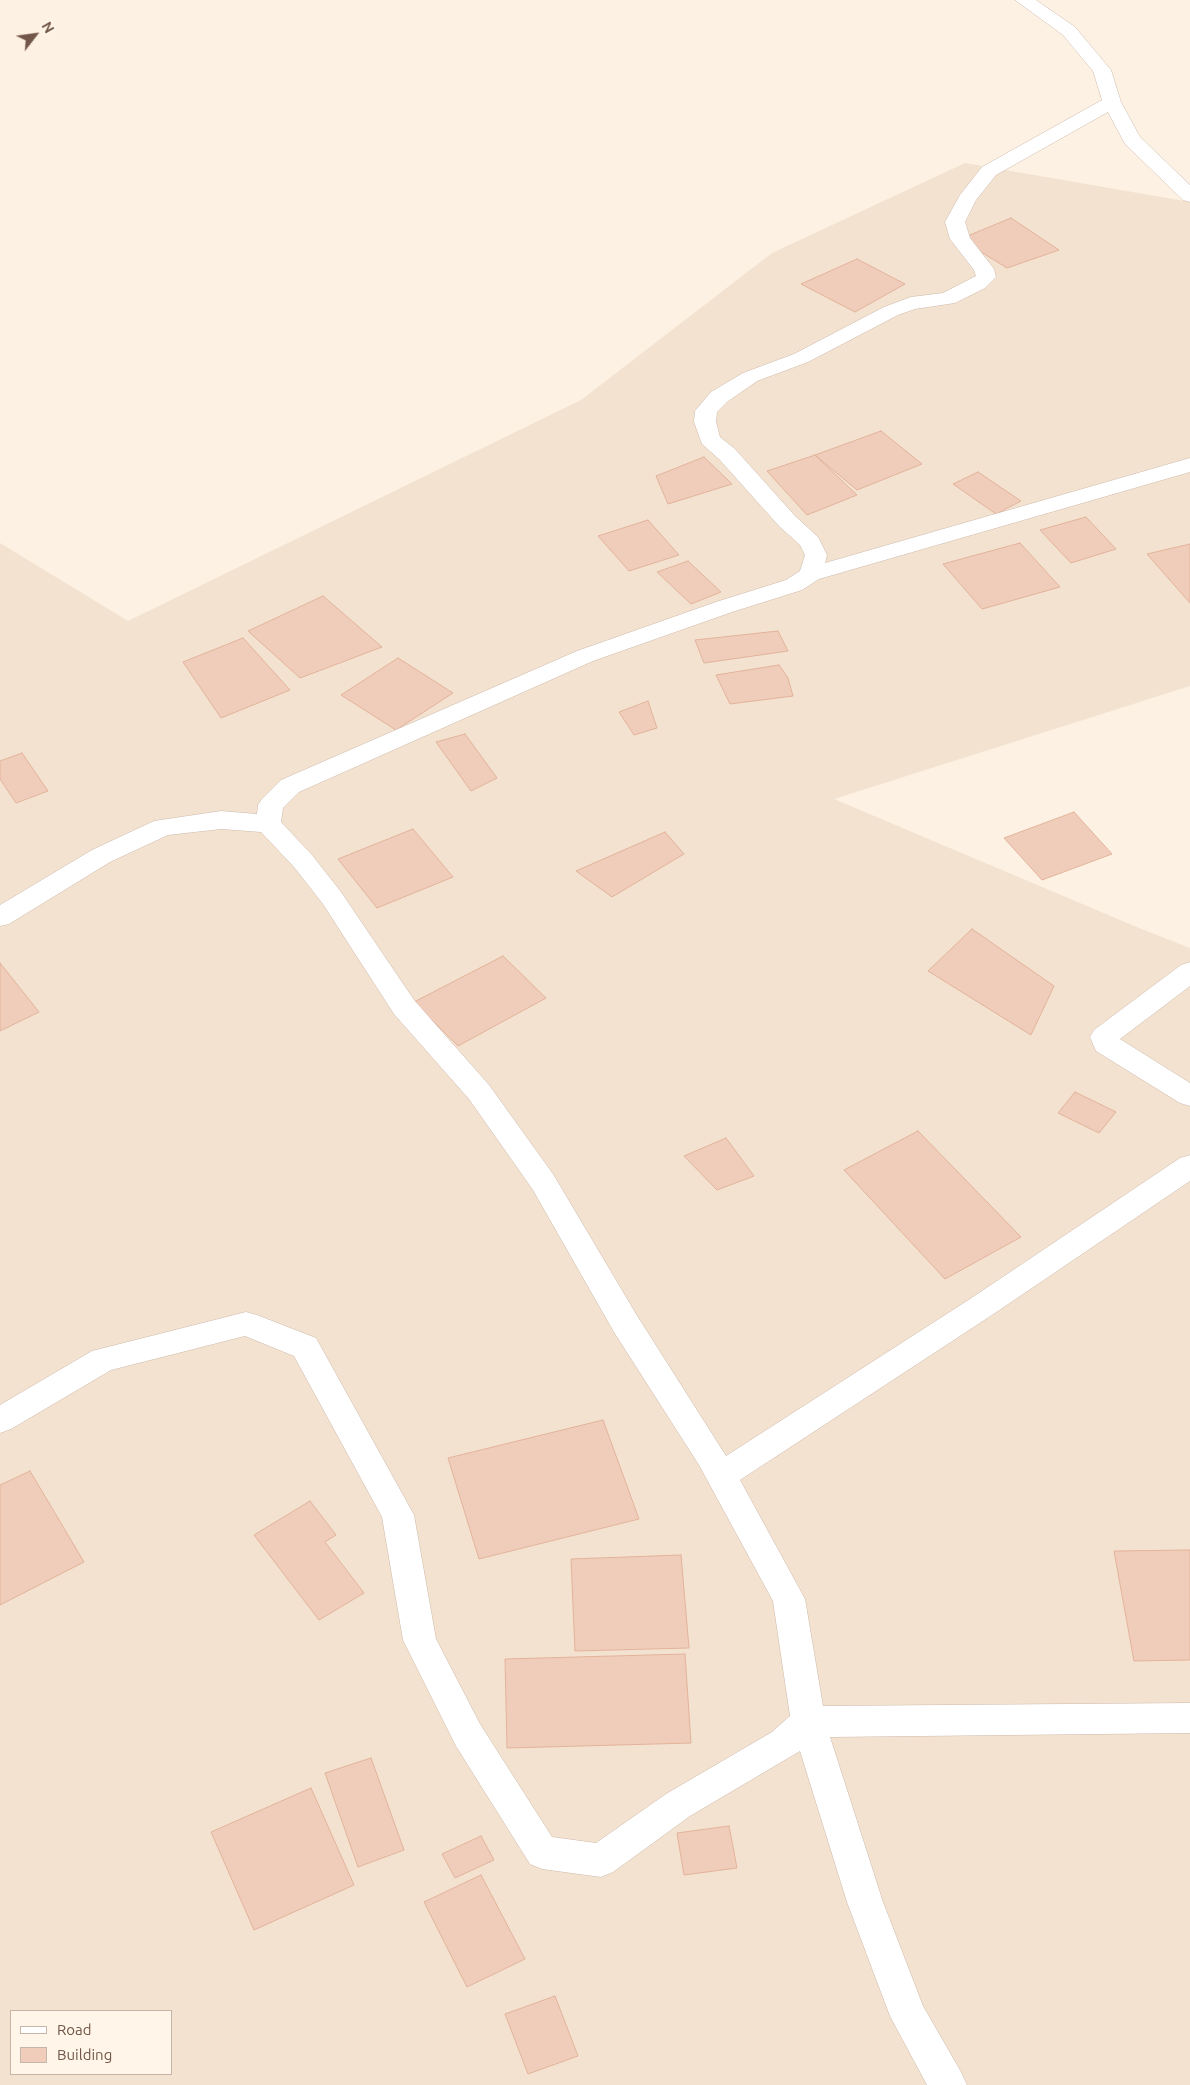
<!DOCTYPE html>
<style>
body{margin:0}
#map{position:relative;width:1190px;height:2085px;overflow:hidden;background:#fcf1e2;font-family:Ubuntu,sans-serif}
canvas{display:block}
.legend{position:absolute;left:10px;top:2010px;width:162px;height:65px;box-sizing:border-box;background:#fff5e8;border:1px solid #c7b5a8;margin:0;padding:6px 9px;list-style:none;font-size:15px;color:#725649}
.legend li{display:flex;align-items:center;gap:10px;height:25px}
.legend b{width:25px;border:1px solid #c7b5a8}
.north{position:absolute;left:10px;top:10px;width:50px;height:50px;-webkit-text-stroke:4px #fff5e8;paint-order:stroke;rotate:60deg;font-size:14px;font-weight:700;line-height:20px;text-align:center;color:#725649}
.north::after{content:'';display:block;margin:auto;width:18px;height:22px;background:#725649;clip-path:polygon(50% 0,100% 100%,50% 72%,0 100%)}
</style>
<div id="map">
<canvas width="1190" height="2085"></canvas>
<ul class="legend">
<li><b style="height:6px;background:#fff"></b>Road</li>
<li><b style="height:14px;background:#f0cdba"></b>Building</li>
</ul>
<div class="north">N</div>
</div>
<script>
const g = document.querySelector('canvas').getContext('2d');
g.lineJoin = 'round';
function paint(path, color) { g.fillStyle = color; g.fill(path, 'evenodd'); }
const shape = rows => new Path2D(rows.map(r => 'M' + r).join(''));
function strokePath(path, color, width, dash) { g.strokeStyle = color; g.lineWidth = width; g.lineCap = dash ? 'butt' : 'round'; g.setLineDash(dash || []); g.stroke(path); }
const residential = shape([
 [965,163,1190,202,1190,686,834,799,1139,928,1190,948,1190,2085,0,2085,0,543,128,621,581,400,772,253],
 [11,2011,171,2011,171,2074,11,2074]
]);
const building = shape([
 [1011,218,1059,250,1007,268,960,239,1011,218],
 [857,259,905,284,855,312,801,284,857,259],
 [881,431,922,464,857,490,815,455,881,431],
 [815,455,857,495,807,515,767,471,815,455],
 [704,457,732,484,668,504,656,476,704,457],
 [978,472,1021,501,996,514,953,484,978,472],
 [1086,517,1116,549,1071,563,1040,530,1086,517],
 [648,520,679,555,629,571,598,536,648,520],
 [1020,543,1060,587,982,609,943,564,1020,543],
 [1190,544,1190,603,1147,554,1190,544],
 [688,561,721,592,691,604,657,572,688,561],
 [323,596,382,647,300,678,248,631,323,596],
 [778,631,788,651,704,663,695,640,778,631],
 [243,638,290,690,221,718,183,662,243,638],
 [398,658,453,693,396,730,341,695,398,658],
 [779,665,788,678,793,696,730,704,716,675,779,665],
 [648,701,657,728,634,735,619,712,648,701],
 [465,734,497,778,471,791,436,742,465,734],
 [22,753,48,791,16,803,0,779,0,761,22,753],
 [1074,812,1112,854,1042,880,1004,838,1074,812],
 [413,829,453,877,377,908,338,859,413,829],
 [665,832,684,854,612,897,576,871,665,832],
 [972,929,1054,986,1031,1035,928,971,972,929],
 [503,956,546,998,458,1046,414,1002,503,956],
 [0,963,39,1012,0,1031,0,963],
 [1075,1092,1116,1112,1099,1133,1058,1113,1075,1092],
 [918,1131,1021,1237,945,1279,844,1170,918,1131],
 [726,1138,754,1176,717,1190,684,1156,726,1138],
 [603,1420,639,1519,479,1559,448,1458,603,1420],
 [30,1471,84,1562,0,1605,0,1485,30,1471],
 [310,1501,336,1535,325,1542,364,1593,319,1620,254,1535,310,1501],
 [1190,1550,1190,1660,1134,1661,1114,1551,1190,1550],
 [681,1555,689,1648,575,1651,571,1559,681,1555],
 [685,1654,691,1743,507,1748,505,1659,685,1654],
 [371,1758,404,1850,358,1867,325,1773,371,1758],
 [311,1788,354,1885,254,1930,211,1832,311,1788],
 [729,1826,737,1868,684,1875,677,1833,729,1826],
 [481,1836,494,1860,455,1878,442,1854,481,1836],
 [481,1875,525,1959,467,1987,424,1902,481,1875],
 [555,1996,578,2056,528,2074,505,2014,555,1996]
]);
const minor = shape([
 [1015,0,1036,0,1075,27,1111,70,1121,102,1140,137,1190,185,1190,202,1183,200,1125,144,1108,112,996,175,976,200,965,222,970,238,994,269,996,277,985,288,955,303,915,309,898,315,808,362,757,381,727,402,717,412,716,422,720,437,735,449,795,516,818,537,827,555,825,563,1190,458,1190,472,819,579,802,590,732,612,593,661,299,792,283,808,281,822,312,855,341,892,414,1000,489,1085,553,1174,636,1314,726,1456,970,1299,1180,1158,1190,1155,1190,1181,992,1315,740,1480,805,1599,823,1706,1190,1703,1190,1733,830,1737,883,1902,923,2006,961,2072,967,2085,927,2085,890,2016,847,1902,800,1751,690,1816,613,1872,601,1877,542,1869,530,1864,456,1746,403,1640,382,1517,294,1356,245,1336,111,1370,11,1429,0,1433,0,1405,92,1351,246,1312,257,1315,316,1338,414,1515,436,1639,480,1724,552,1837,596,1843,666,1794,772,1732,790,1716,773,1601,699,1465,614,1332,533,1190,469,1099,394,1014,323,904,294,867,261,832,221,829,168,835,110,862,9,924,0,926,0,905,92,850,154,821,221,811,257,814,258,805,262,799,281,780,577,651,716,602,786,580,800,571,805,555,800,545,779,526,719,459,702,444,694,422,695,411,711,392,743,373,794,354,884,307,911,297,943,293,976,276,974,270,950,239,945,222,960,195,982,167,1102,100,1093,71,1063,35,1015,0],
 [1190,962,1190,986,1120,1039,1190,1083,1190,1106,1180,1103,1096,1051,1090,1037,1094,1030,1181,965,1190,962]
]);
paint(residential, '#f3e2d0');
paint(building, '#f0cdba');
strokePath(building, '#e3b39b', 1);
strokePath(minor, '#cfbaac', 1);
paint(minor, '#fff');
</script>
